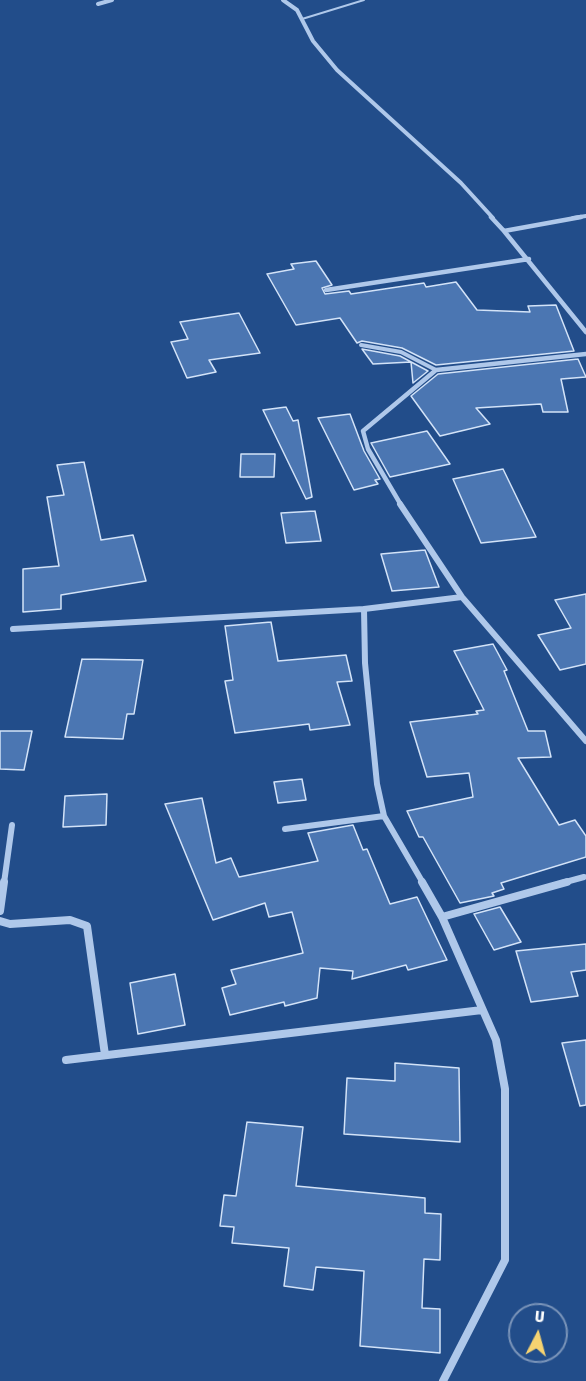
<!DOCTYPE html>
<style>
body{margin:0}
#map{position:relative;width:586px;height:1381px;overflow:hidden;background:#224d8a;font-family:"Fira Sans Condensed",sans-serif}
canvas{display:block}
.north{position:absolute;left:508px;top:1303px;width:60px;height:60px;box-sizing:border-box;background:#224d8a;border:2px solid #7a94b9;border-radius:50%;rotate:6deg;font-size:16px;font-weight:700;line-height:24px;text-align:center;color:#fff}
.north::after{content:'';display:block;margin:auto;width:21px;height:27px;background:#f6d371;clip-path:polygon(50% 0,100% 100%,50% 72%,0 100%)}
</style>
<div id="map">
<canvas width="586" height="1381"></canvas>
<div class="north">U</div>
</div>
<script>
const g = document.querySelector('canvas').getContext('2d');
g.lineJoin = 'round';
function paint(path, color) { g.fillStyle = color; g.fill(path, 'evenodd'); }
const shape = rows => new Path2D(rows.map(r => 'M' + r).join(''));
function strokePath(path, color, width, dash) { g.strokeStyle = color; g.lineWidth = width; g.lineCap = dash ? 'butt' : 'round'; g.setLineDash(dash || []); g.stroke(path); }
const building = shape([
 [316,261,332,285,322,288,325,294,349,291,351,294,424,283,426,287,456,282,477,310,530,312,528,306,556,305,574,351,436,365,402,348,362,341,357,343,340,318,296,325,267,274,294,269,291,264,316,261],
 [239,313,260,353,209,360,216,372,187,378,171,342,188,339,180,322,239,313],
 [362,349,400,356,428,371,413,383,411,362,373,364,362,349],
 [578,359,586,377,561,379,568,412,543,412,541,404,476,408,490,424,440,436,411,396,438,374,578,359],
 [286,407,293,421,298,420,312,497,306,499,263,410,286,407],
 [350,414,364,451,380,479,375,480,378,484,354,490,318,418,350,414],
 [427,431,450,464,390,477,371,443,427,431],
 [241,454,275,454,274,477,240,477,241,454],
 [84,462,101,540,133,535,146,581,61,595,61,609,23,612,23,569,59,566,47,497,64,495,57,465,84,462],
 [503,469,536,537,481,543,453,479,503,469],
 [315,511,321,541,286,543,281,513,315,511],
 [425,550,439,587,392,591,381,554,425,550],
 [586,594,586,664,560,670,538,635,571,628,555,600,586,594],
 [271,622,278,661,346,655,352,681,337,682,350,725,310,730,309,724,235,733,225,681,233,680,225,626,271,622],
 [493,644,507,670,504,671,528,731,545,731,551,757,518,758,559,825,575,820,586,836,586,857,501,883,504,889,492,893,494,896,460,903,423,837,419,837,407,811,473,797,469,773,427,777,410,722,478,714,476,711,484,710,454,651,493,644],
 [82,659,143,660,134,714,127,714,123,739,65,737,82,659],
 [0,731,32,731,24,770,0,769,0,731],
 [302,779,306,800,278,803,274,782,302,779],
 [107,794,106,825,63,827,65,796,107,794],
 [202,798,216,863,231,858,239,877,318,861,308,833,353,825,363,850,367,849,390,904,417,897,447,960,408,970,406,965,352,979,353,971,320,968,317,998,285,1006,284,1002,230,1015,222,988,236,984,231,970,303,953,292,912,269,917,265,903,213,920,165,804,202,798],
 [500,907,521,942,494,950,474,914,500,907],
 [586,944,586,970,571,972,578,996,531,1002,516,951,586,944],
 [175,974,185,1025,138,1034,130,983,175,974],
 [586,1040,586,1105,580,1106,562,1043,586,1040],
 [395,1063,459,1068,460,1142,344,1134,347,1078,395,1081,395,1063],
 [247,1122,303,1127,296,1186,425,1198,425,1213,441,1214,440,1260,424,1259,422,1308,440,1309,440,1353,360,1346,364,1271,316,1267,313,1290,284,1286,289,1248,232,1243,234,1227,220,1226,224,1195,236,1196,247,1122]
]);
const serviceFar1 = shape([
 [302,19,364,0]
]);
const service = shape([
 [361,345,401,352,436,370]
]);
const minorFar3 = shape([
 [283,0,297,10,313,41,337,70,461,183,493,218],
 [98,4,112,0],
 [573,218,586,216]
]);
const minorFar2 = shape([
 [491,217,504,231,581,217],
 [504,231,586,332],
 [326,290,529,259],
 [401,505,368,449,363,431,436,370,586,354]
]);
const minorFar1 = shape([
 [400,504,462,597,586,741],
 [13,629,364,609],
 [285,829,384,816],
 [4,883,12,825],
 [423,883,384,816,377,784,365,663,364,609,462,597],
 [562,883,584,877]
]);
const minor = shape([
 [422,882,442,917,496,1040,505,1089,505,1260,443,1381],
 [0,911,4,882],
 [442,917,567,882],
 [0,921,10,924,70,920,87,926,105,1055],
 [66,1060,482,1010]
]);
paint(building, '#4b76b2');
strokePath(building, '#d3e3f8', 1.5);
strokePath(serviceFar1, '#afc8ea', 2);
strokePath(service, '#afc8ea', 4);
strokePath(minorFar3, '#afc8ea', 4);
strokePath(minorFar2, '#afc8ea', 4.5);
strokePath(minorFar1, '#afc8ea', 6);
strokePath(minor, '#afc8ea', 8);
</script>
